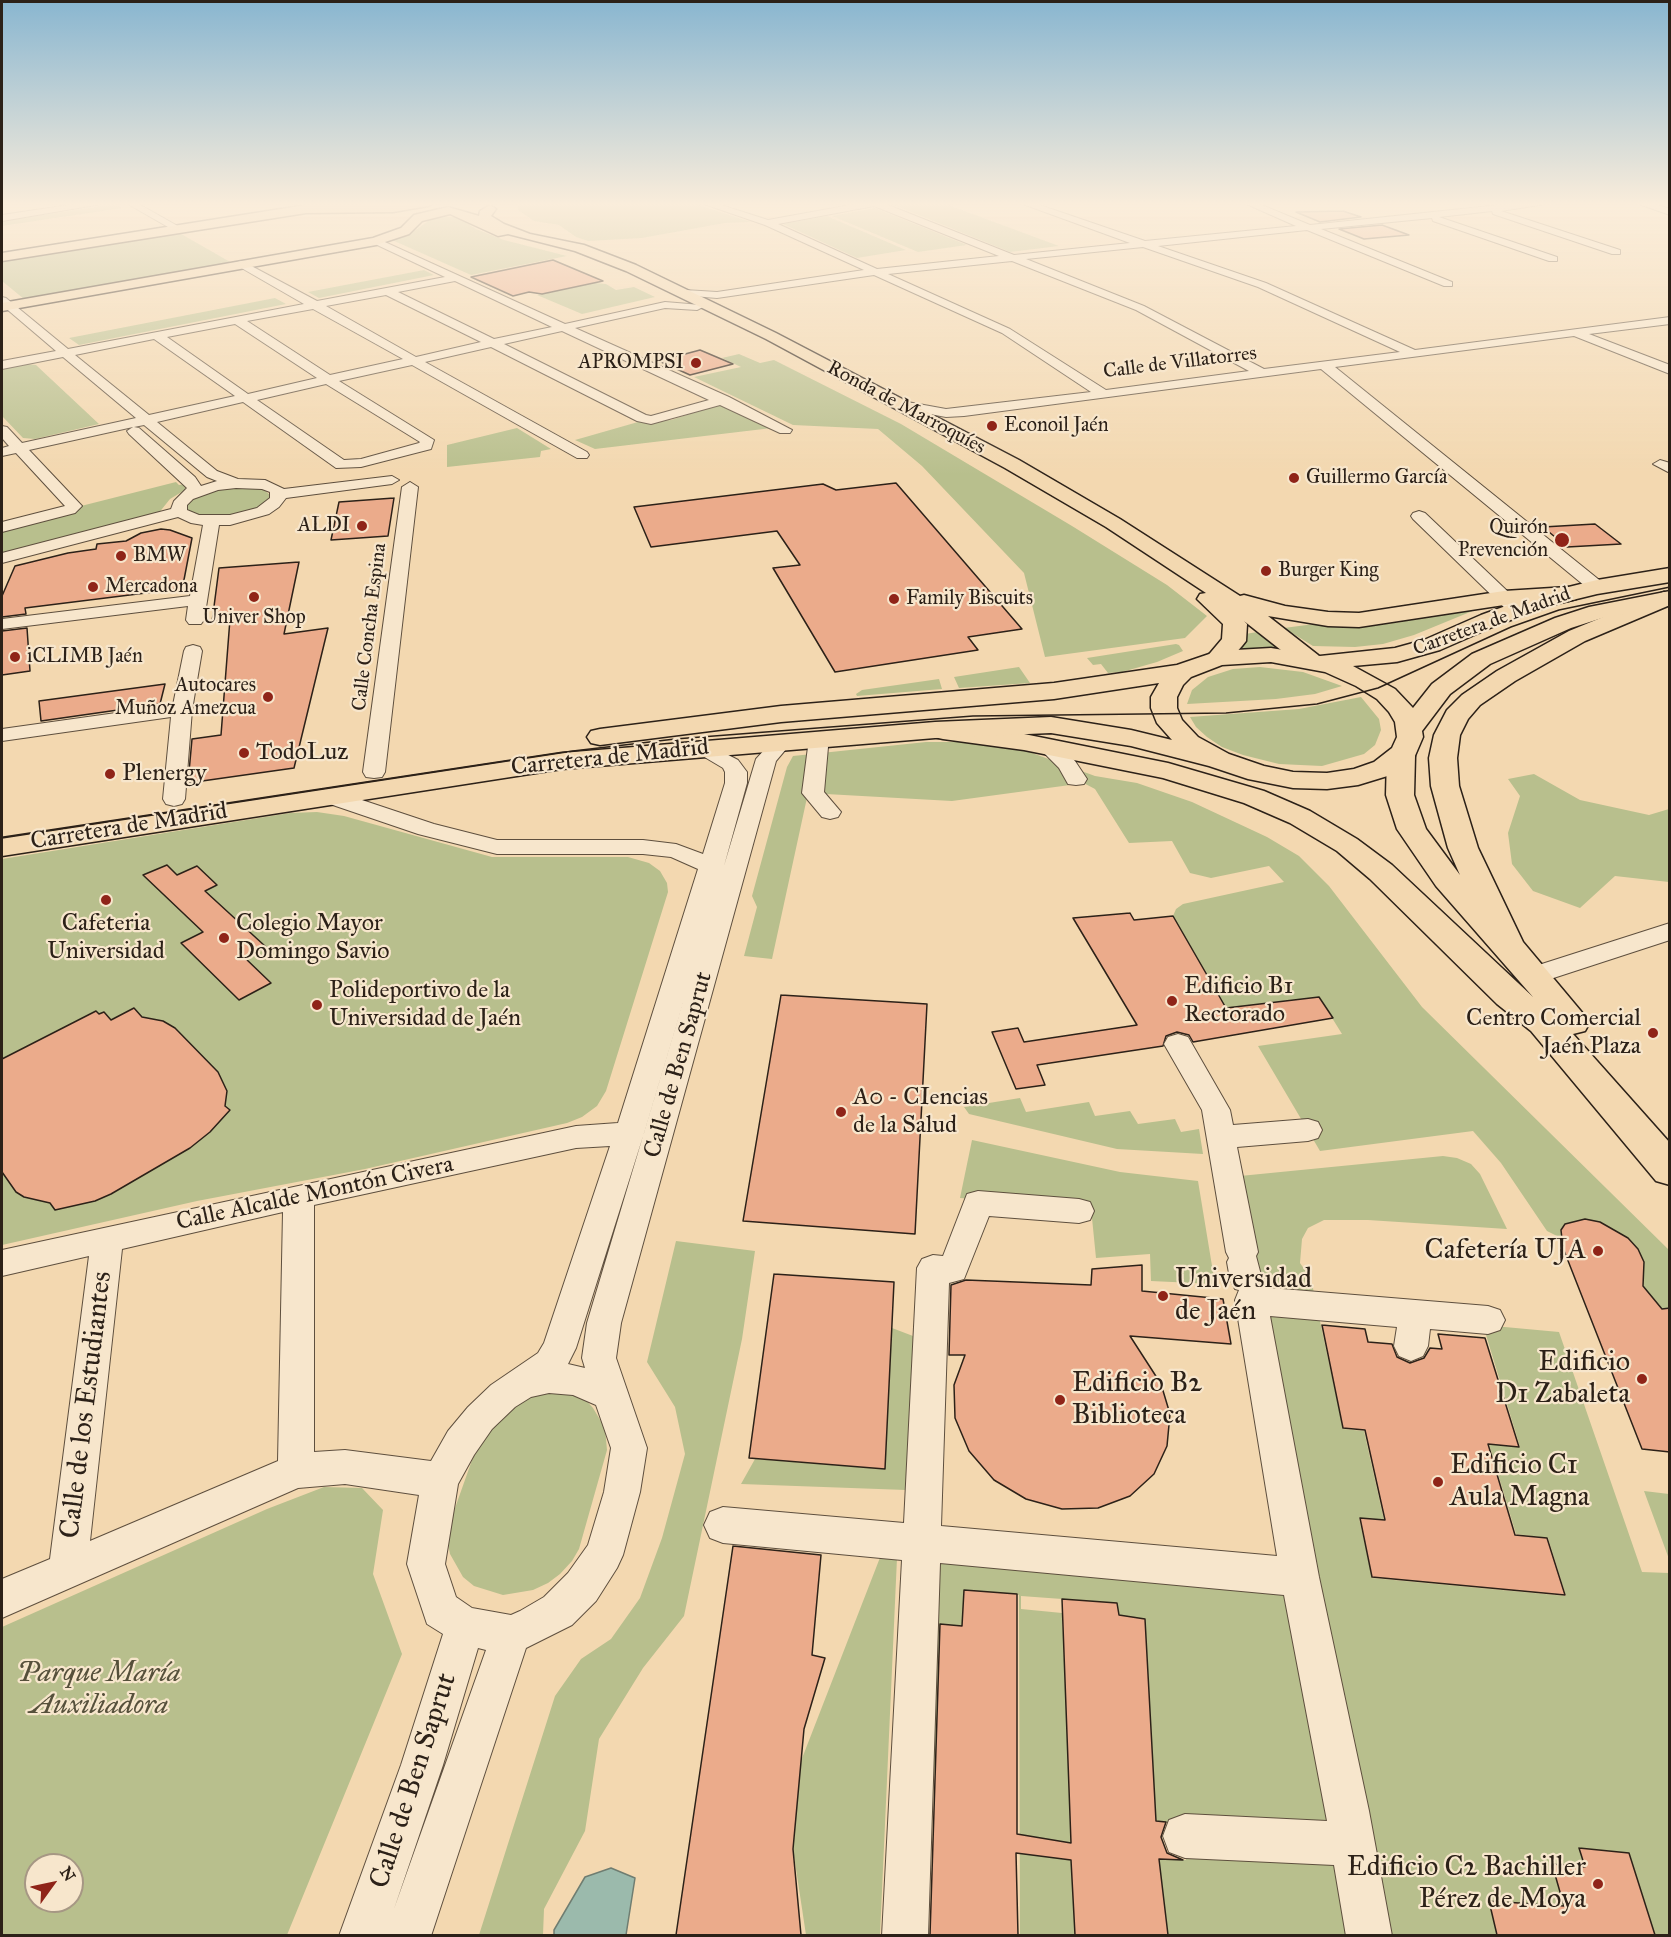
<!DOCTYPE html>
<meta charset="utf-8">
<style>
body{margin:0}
#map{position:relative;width:1671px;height:1937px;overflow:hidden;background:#f3d8b0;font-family:"IM FELL Great Primer",serif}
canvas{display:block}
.frame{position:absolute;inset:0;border:3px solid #2c2118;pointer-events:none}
.north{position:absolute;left:24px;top:1853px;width:60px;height:60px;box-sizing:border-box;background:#f7e6cc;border:2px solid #a69784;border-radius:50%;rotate:57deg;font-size:16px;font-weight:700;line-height:24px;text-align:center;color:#2c2118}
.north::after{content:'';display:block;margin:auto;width:21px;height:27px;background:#8f2418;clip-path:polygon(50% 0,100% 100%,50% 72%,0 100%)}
</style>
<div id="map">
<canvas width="1671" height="1937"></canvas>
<div class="frame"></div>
<div class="north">N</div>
</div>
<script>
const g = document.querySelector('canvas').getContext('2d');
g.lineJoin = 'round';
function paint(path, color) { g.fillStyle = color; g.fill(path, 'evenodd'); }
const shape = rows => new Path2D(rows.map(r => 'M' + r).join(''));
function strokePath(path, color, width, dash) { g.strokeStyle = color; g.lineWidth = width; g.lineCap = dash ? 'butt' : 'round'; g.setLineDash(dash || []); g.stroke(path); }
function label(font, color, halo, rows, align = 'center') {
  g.font = font + ' "IM FELL Great Primer",serif'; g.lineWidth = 4.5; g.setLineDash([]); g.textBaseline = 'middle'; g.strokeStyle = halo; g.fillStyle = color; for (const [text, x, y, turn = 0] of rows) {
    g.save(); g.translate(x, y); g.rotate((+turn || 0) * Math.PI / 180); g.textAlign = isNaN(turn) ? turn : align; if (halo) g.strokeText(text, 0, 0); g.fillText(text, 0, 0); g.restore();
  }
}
const green = shape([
 [518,203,692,203,751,222,725,223,642,238,588,241,576,237,559,225,534,221,518,210],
 [903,203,943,203,1059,246,1010,252,894,205],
 [115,204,122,208,2,226,2,221],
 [875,208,967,245,918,252,832,216],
 [827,216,906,250,857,258,783,224],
 [446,217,458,217,476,229,504,240,567,256,471,275,392,240,410,234,431,219],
 [176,231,232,263,24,299,2,281,2,259],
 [424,270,434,275,319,298,308,292],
 [595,283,606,284,616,290,634,287,655,297,582,314,537,295],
 [275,298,286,304,79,345,69,338],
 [739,354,760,363,774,360,901,424,1072,526,1167,585,1207,616,1185,638,1045,657,1024,573,922,466,878,429,793,425,694,377,741,367,722,358],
 [26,364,36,365,99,424,35,439,23,438,2,416,2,369],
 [724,403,772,428,595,449,575,440,638,422,671,420],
 [517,428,551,449,541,451,540,457,447,467,447,445],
 [176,482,179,485,186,484,185,490,170,499,158,514,2,554,2,526],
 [228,487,263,489,270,495,270,498,264,506,241,515,202,517,187,510,186,504,193,498],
 [1492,603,1414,635,1383,644,1355,647,1313,646,1284,628,1314,624,1361,627,1402,622,1399,619],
 [1264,631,1288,650,1237,649,1245,634],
 [1176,644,1179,645,1183,651,1157,662,1122,672,1108,673,1101,664,1093,665,1087,658],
 [1019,667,1030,683,959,688,954,677],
 [1260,667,1303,672,1342,686,1315,694,1276,699,1187,704,1192,690,1208,677,1233,669],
 [939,679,942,689,857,696,856,694,862,690],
 [1361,697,1379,719,1381,730,1375,745,1364,754,1322,766,1279,764,1243,755,1222,747,1207,737,1196,727,1190,717,1299,709],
 [926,742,969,742,1024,750,1095,776,1137,783,1192,802,1267,837,1299,856,1329,886,1422,1007,1669,1250,1669,1308,1662,1309,1637,1280,1644,1262,1638,1249,1628,1238,1600,1222,1585,1219,1565,1224,1561,1230,1561,1238,1547,1231,1501,1163,1473,1131,1320,1151,1258,1046,1342,1034,1319,997,1226,1008,1173,916,1176,909,1183,904,1284,882,1269,866,1211,878,1190,873,1172,841,1129,843,1095,789,1076,779,1066,778,1070,785,952,801,808,793,772,959,744,956,757,907,752,896,787,767,793,756],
 [1534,774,1580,800,1649,815,1669,809,1669,882,1615,876,1580,908,1533,891,1512,864,1508,833,1520,796,1508,779],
 [317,812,344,816,492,857,628,857,649,863,660,871,667,883,668,892,606,1091,597,1106,582,1117,567,1123,365,1169,197,1201,2,1245,2,859,290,813],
 [1020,1098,1026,1112,1089,1102,1095,1116,1130,1111,1138,1124,1175,1119,1181,1132,1199,1129,1203,1154,1117,1149,969,1114,964,1107],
 [972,1140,1120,1172,1198,1181,1215,1284,1151,1281,1150,1254,1096,1258,1091,1208,960,1198],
 [1443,1156,1457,1158,1471,1164,1480,1174,1507,1229,1368,1220,1324,1220,1308,1228,1302,1239,1300,1263,1311,1279,1343,1429,1364,1431,1384,1520,1359,1518,1372,1578,1566,1596,1548,1538,1516,1534,1489,1444,1520,1447,1483,1325,1559,1332,1642,1572,1669,1573,1669,1935,1655,1935,1629,1853,1580,1848,1585,1867,1553,1864,1564,1906,1489,1901,1497,1935,1168,1935,1159,1859,1186,1860,1185,1836,1182,1825,1156,1821,1145,1619,1119,1615,1117,1603,1021,1596,1021,1609,1062,1613,1076,1935,1020,1935,1019,1595,964,1590,962,1626,941,1624,939,1713,930,1829,924,1557,1303,1591,1262,1292,1240,1176],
 [676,1241,755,1251,742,1339,684,1616,643,1668,599,1739,585,1831,544,1909,543,1935,479,1935,555,1696,581,1659,611,1639,640,1598,662,1538,685,1454,675,1407,647,1362],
 [892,1328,913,1336,906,1490,741,1484,755,1459,884,1469],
 [546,1392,569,1393,585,1399,593,1408,605,1428,607,1450,579,1549,572,1561,560,1574,548,1583,533,1590,503,1595,474,1586,463,1577,450,1554,447,1539,449,1525,477,1446,486,1429,520,1398],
 [324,1487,362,1488,383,1510,373,1574,402,1654,287,1935,2,1935,2,1627,267,1509],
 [36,1865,72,1865,72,1901,36,1901],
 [1644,1491,1669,1494,1669,1559],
 [881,1555,897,1558,880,1935,806,1935,793,1849,801,1761]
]);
const water = shape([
 [611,1868,635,1878,626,1935,554,1935,554,1930,585,1877,611,1868]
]);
const building = shape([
 [1343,211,1361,217,1320,222,1296,212,1343,211],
 [1382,225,1409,235,1364,239,1339,229,1382,225],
 [553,260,603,281,542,294,529,292,513,296,471,277,553,260],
 [700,350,733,364,690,375,659,361,700,350],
 [896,483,1022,629,968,637,978,650,835,672,773,568,800,565,777,531,651,547,634,507,823,484,836,490,896,483],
 [394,498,388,536,331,540,339,502,394,498],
 [1595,524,1621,544,1567,547,1543,527,1595,524],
 [161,529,170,530,192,538,183,585,178,589,25,608,26,614,2,617,2,596,15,566,68,553,96,549,97,544,126,541,141,533,161,529],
 [299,562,284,634,328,628,294,768,188,783,192,739,221,735,230,619,212,622,219,568,299,562],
 [27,628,30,671,2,675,2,631,27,628],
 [165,684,160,704,41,721,39,701,165,684],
 [167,865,177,875,197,866,217,885,205,891,266,947,245,958,271,983,239,1000,181,943,203,932,143,875,167,865],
 [1130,913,1134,920,1173,916,1226,1008,1319,997,1333,1018,1193,1042,1189,1035,1177,1032,1166,1036,1163,1046,1037,1065,1045,1085,1016,1089,992,1032,1018,1028,1024,1042,1137,1025,1073,918,1130,913],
 [781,995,927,1004,915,1234,743,1221,781,995],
 [134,1008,142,1017,163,1021,175,1028,218,1072,227,1091,225,1106,230,1110,210,1132,190,1148,111,1194,95,1201,55,1210,50,1203,24,1197,16,1192,2,1172,2,1059,96,1011,99,1014,104,1012,111,1020,134,1008],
 [1585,1219,1600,1222,1628,1238,1638,1249,1644,1262,1643,1286,1662,1309,1670,1308,1670,1452,1642,1449,1563,1248,1561,1230,1565,1224,1585,1219],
 [1142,1265,1142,1291,1223,1299,1231,1344,1130,1336,1161,1384,1170,1414,1167,1446,1154,1474,1130,1496,1098,1508,1062,1509,1026,1499,994,1480,969,1451,955,1418,954,1385,965,1355,949,1355,951,1285,966,1280,1091,1285,1092,1269,1142,1265],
 [774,1274,894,1282,885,1469,749,1458,774,1274],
 [1322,1325,1365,1329,1368,1342,1392,1344,1397,1357,1410,1363,1424,1358,1430,1348,1442,1349,1438,1334,1485,1338,1519,1447,1488,1444,1515,1535,1547,1538,1565,1595,1372,1577,1360,1518,1385,1520,1365,1430,1343,1428,1322,1325],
 [733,1546,821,1555,812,1655,825,1658,804,1729,793,1849,801,1935,676,1935,733,1546],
 [964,1590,1017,1594,1017,1834,1071,1843,1062,1599,1117,1603,1119,1615,1145,1619,1156,1821,1166,1822,1161,1837,1167,1853,1183,1860,1159,1859,1168,1935,1075,1935,1071,1860,1016,1853,1018,1935,930,1935,940,1624,962,1626,964,1590],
 [1579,1848,1629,1853,1655,1935,1497,1935,1489,1901,1564,1906,1552,1864,1585,1867,1579,1848]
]);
const minor = shape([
 [82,203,107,203,2,221,2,215,82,203],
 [126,203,137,203,183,229,175,231,126,203],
 [701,203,715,203,768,220,861,203,883,203,1014,255,1130,243,1020,203,1034,203,1145,241,1296,226,1244,203,1257,203,1310,225,1518,203,1552,203,1501,211,1620,250,1620,254,1612,254,1493,214,1492,211,1439,217,1557,257,1557,261,1549,261,1433,221,1432,218,1321,229,1452,282,1452,286,1444,286,1307,230,1158,246,1266,283,1415,350,1670,317,1670,324,1589,334,1670,365,1670,374,1574,336,1335,367,1603,583,1606,587,1603,591,1597,592,1591,591,1321,369,964,416,946,417,897,408,895,405,902,401,946,409,1091,392,1002,333,874,275,717,298,681,295,681,291,685,290,717,292,864,270,765,225,701,203],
 [874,206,999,256,877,269,778,224,874,206],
 [1143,247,1258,287,1400,352,1264,369,1144,306,1026,259,1143,247],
 [1012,261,1136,310,1249,371,1106,390,1010,329,888,274,1012,261],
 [1636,203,1651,203,1670,209,1670,215,1636,203],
 [376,238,565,324,665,302,701,305,703,307,697,310,665,308,575,328,729,397,792,430,790,433,780,433,720,405,651,424,637,421,491,347,425,362,587,452,589,455,587,458,577,458,412,365,339,381,434,440,431,449,361,467,336,468,243,402,157,422,217,471,238,479,265,480,284,489,392,476,399,480,392,484,286,498,279,507,269,514,230,525,219,525,204,620,201,624,189,624,186,620,188,606,2,629,2,619,190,596,203,525,191,523,178,517,2,563,2,553,171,509,174,501,187,488,129,434,127,431,133,427,29,450,82,506,75,513,2,532,2,522,65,506,16,453,2,456,2,448,9,446,2,438,2,426,7,427,22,443,136,418,63,357,2,369,2,361,56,351,2,305,2,297,6,298,68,349,304,304,238,266,238,262,242,261,317,301,445,277,373,243,371,241,376,238],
 [455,281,552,327,494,339,398,292,455,281],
 [386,295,481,342,416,357,326,306,386,295],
 [313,309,403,359,330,375,247,321,313,309],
 [235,324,317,378,248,394,167,337,235,324],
 [562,331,709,400,651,416,646,415,504,344,562,331],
 [154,339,235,396,149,415,75,355,154,339],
 [326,384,420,442,419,443,361,459,344,460,257,400,326,384],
 [144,425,207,477,217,481,201,486,195,477,139,428,134,427,144,425],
 [236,488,262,489,270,492,270,498,257,508,230,515,199,515,187,510,187,505,193,499,218,490,236,488],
 [1660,460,1670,463,1670,473,1653,464,1660,460],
 [410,482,418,487,385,772,382,777,374,778,366,777,363,772,402,487,410,482],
 [1419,511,1425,513,1522,605,1525,609,1522,613,1510,613,1413,519,1411,516,1413,513,1419,511],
 [193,645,200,647,202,651,192,710,185,799,182,804,174,806,166,804,163,799,171,717,2,741,2,729,173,705,184,651,186,647,193,645],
 [782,736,789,738,792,742,776,761,621,1323,616,1358,647,1448,640,1492,623,1555,617,1568,596,1601,572,1625,526,1648,431,1936,339,1936,401,1765,443,1634,427,1624,407,1564,419,1495,345,1484,298,1488,2,1618,2,1579,50,1559,89,1256,2,1276,2,1250,576,1126,618,1123,698,869,671,857,643,854,497,854,418,834,321,801,318,796,321,791,329,789,434,824,497,840,643,840,676,844,703,854,725,783,725,772,723,768,696,752,693,748,696,744,703,742,738,760,747,772,747,783,724,866,756,759,775,738,782,736],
 [724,866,587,1323,582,1358,585,1368,568,1364,576,1348,644,1133,724,866],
 [610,1146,544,1343,538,1353,491,1385,468,1407,448,1431,431,1461,345,1450,314,1452,314,1205,576,1148,610,1146],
 [283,1212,278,1461,90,1541,122,1249,283,1212],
 [549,1393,573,1395,596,1405,611,1448,604,1492,588,1545,568,1573,544,1597,520,1611,511,1615,472,1608,456,1597,445,1564,458,1484,474,1455,492,1429,515,1407,531,1397,549,1393],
 [478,1648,486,1650,394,1909,443,1765,478,1648],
 [818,741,825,743,828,747,824,792,841,812,838,817,830,819,822,817,802,793,808,747,811,743,818,741],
 [1049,741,1056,743,1075,761,1087,779,1084,784,1076,785,1068,784,1059,768,1042,751,1039,747,1042,743,1049,741],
 [1670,923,1670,940,1532,985,1523,982,1519,976,1523,970,1670,923],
 [1178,1034,1188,1037,1230,1110,1233,1125,1308,1119,1318,1122,1322,1130,1318,1138,1308,1141,1237,1147,1258,1252,1256,1256,1262,1279,1258,1287,1488,1306,1500,1310,1505,1320,1500,1330,1488,1334,1430,1329,1428,1346,1423,1356,1411,1361,1399,1356,1394,1346,1397,1327,1270,1316,1319,1577,1369,1811,1392,1936,1346,1936,1334,1865,1185,1858,1169,1852,1163,1836,1169,1820,1185,1814,1327,1821,1284,1595,940,1563,928,1936,882,1936,902,1560,723,1543,710,1538,704,1525,710,1512,723,1507,904,1523,917,1268,922,1259,933,1255,943,1256,967,1194,978,1191,1079,1199,1090,1202,1094,1211,1090,1220,1079,1223,989,1216,964,1279,949,1283,941,1526,1277,1556,1235,1300,1239,1290,1235,1289,1230,1279,1227,1262,1229,1258,1226,1252,1202,1110,1164,1044,1168,1037,1178,1034]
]);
const major = shape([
 [434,203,428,206,393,212,306,213,2,261,2,253,306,205,434,203],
 [490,205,496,209,491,216,504,224,530,234,584,245,636,265,776,333,1019,460,1120,519,1240,596,1244,595,1285,606,1328,612,1359,613,1504,591,1568,587,1576,589,1579,594,1576,599,1568,601,1504,605,1359,627,1328,626,1268,616,1318,655,1321,660,1318,665,1309,667,1300,665,1244,621,1247,624,1246,641,1242,646,1227,663,1218,665,1209,663,1206,658,1222,639,1223,624,1197,599,1200,594,1206,593,1106,527,1005,468,766,339,626,271,575,251,508,234,498,236,450,214,422,221,409,234,376,245,2,311,2,303,373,238,401,228,414,215,448,207,479,216,480,211,490,205],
 [1664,592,1670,594,1670,605,1585,641,1515,681,1480,705,1468,719,1460,735,1457,758,1459,786,1478,848,1523,942,1590,1022,1585,1031,1573,1034,1670,1143,1670,1185,1656,1181,1531,1031,1497,1004,1370,879,1337,851,1290,823,1244,803,1163,778,1024,750,943,739,934,737,930,731,934,725,943,723,1024,734,1168,763,1264,791,1310,811,1357,839,1392,865,1533,997,1436,886,1397,829,1386,795,1387,756,1391,750,1401,748,1411,750,1415,756,1414,795,1426,829,1460,875,1448,848,1431,786,1429,758,1434,735,1447,710,1462,695,1497,671,1569,631,1664,592]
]);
const highway = shape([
 [1670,568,1670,582,1597,594,1552,605,1497,625,1440,650,1397,662,1353,666,1395,689,1413,708,1432,684,1472,654,1555,618,1589,607,1670,591,1670,605,1602,618,1571,628,1490,664,1450,694,1422,731,1423,737,1414,758,1394,774,1358,785,1327,789,1293,788,1248,779,1209,766,1131,746,1051,733,935,738,562,769,2,856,2,838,562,753,935,722,1051,717,1131,730,1172,740,1157,723,1151,708,1151,697,1159,683,1054,699,781,722,600,745,591,743,587,737,591,731,600,729,781,706,1054,683,1177,665,1218,651,1271,648,1320,656,1395,648,1424,640,1481,615,1536,595,1597,580,1670,568],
 [1271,662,1325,672,1356,686,1377,699,1389,712,1395,722,1397,737,1392,748,1374,762,1354,769,1327,773,1293,772,1264,766,1229,754,1198,737,1182,720,1177,708,1177,697,1183,685,1191,677,1222,665,1271,662]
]);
const tram = shape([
 [2,838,573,751,675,739,973,716,1226,713,1317,704,1378,688,1511,627,1559,610,1670,587]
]);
const markers = [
 [696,363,6,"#8f2418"],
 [992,426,6,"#8f2418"],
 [1294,478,6,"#8f2418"],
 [362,526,6,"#8f2418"],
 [1562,540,8,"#8f2418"],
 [121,556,6,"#8f2418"],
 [1266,571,6,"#8f2418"],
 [93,587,6,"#8f2418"],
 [254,597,6,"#8f2418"],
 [894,599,6,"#8f2418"],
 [15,657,6,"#8f2418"],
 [268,697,6,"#8f2418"],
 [244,753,6,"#8f2418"],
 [110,774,6,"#8f2418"],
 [106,900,6,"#8f2418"],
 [224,938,6,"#8f2418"],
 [1172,1001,6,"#8f2418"],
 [317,1005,6,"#8f2418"],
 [1653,1033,6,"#8f2418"],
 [841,1112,6,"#8f2418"],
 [1598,1251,6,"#8f2418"],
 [1163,1296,6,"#8f2418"],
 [1642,1379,6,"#8f2418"],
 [1060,1400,6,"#8f2418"],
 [1438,1482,6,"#8f2418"],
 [1598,1884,6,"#8f2418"]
];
const farPoinames = [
 ["APROMPSI",684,363,"right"],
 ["Econoil Jaén",1004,426],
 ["Guillermo García",1306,478],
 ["ALDI",350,526,"right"],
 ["Quirón",1548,528,"right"],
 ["Prevención",1548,551,"right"],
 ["BMW",133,556],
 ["Burger King",1278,571],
 ["Mercadona",105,587],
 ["Family Biscuits",906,599],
 ["Univer Shop",254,618,"center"],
 ["iCLIMB Jaén",27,657],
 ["Autocares",256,686,"right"],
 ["Muñoz Amezcua",256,709,"right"]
];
const farStreetnames = [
 ["Calle de Villatorres",1180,363,-7],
 ["Ronda de Marroquíes",906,408,28],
 ["Carretera de Madrid",1492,622,-20],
 ["Calle Concha Espina",370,627,-83]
];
const poiNames = [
 ["TodoLuz",256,753],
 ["Plenergy",122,774],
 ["Cafeteria",106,924,"center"],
 ["Universidad",106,952,"center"],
 ["Colegio Mayor",236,924],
 ["Domingo Savio",236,952],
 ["Edificio B1",1184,987],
 ["Rectorado",1184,1015],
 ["Polideportivo de la",329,991],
 ["Universidad de Jaén",329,1019],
 ["Centro Comercial",1641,1019,"right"],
 ["Jaén Plaza",1641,1047,"right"],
 ["A0 - CIencias",853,1098],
 ["de la Salud",853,1126]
];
const streetNames = [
 ["Carretera de Madrid",610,758,-6],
 ["Carretera de Madrid",129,827,-9],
 ["Calle de Ben Saprut",679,1065,-74],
 ["Calle Alcalde Montón Civera",315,1194,-12]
];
const nearPoinames = [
 ["Cafetería UJA",1586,1251],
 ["Universidad",1175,1280,"left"],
 ["de Jaén",1175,1312,"left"],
 ["Edificio",1630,1363],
 ["D1 Zabaleta",1630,1395],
 ["Edificio B2",1072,1384,"left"],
 ["Biblioteca",1072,1416,"left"],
 ["Edificio C1",1450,1466,"left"],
 ["Aula Magna",1450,1498,"left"],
 ["Edificio C2 Bachiller",1586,1868],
 ["Pérez de Moya",1586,1900]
];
const nearStreetnames = [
 ["Calle de los Estudiantes",87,1405,-83],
 ["Calle de Ben Saprut",414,1781,-72]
];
const nearParknames = [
 ["Parque María",99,1674],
 ["Auxiliadora",99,1706]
];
paint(green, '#b8bf8d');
paint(water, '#9bbaac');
strokePath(water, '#6f7d71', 1.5);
paint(building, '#ebab8b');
strokePath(building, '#2c2118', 1.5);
strokePath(minor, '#5e4f3e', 2);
strokePath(major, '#2c2118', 3);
strokePath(highway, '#2c2118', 3);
paint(minor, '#f7e6cc');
paint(major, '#f3d8b0');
paint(highway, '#f3d8b0');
strokePath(tram, '#2c2118', 1.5);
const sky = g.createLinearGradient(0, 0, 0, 475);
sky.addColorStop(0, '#89b6d0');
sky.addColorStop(0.43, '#faeddb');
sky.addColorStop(1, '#faeddb00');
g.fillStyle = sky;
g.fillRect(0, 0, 1671, 475);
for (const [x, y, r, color] of markers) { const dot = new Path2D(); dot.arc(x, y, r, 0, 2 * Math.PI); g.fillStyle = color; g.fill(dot); strokePath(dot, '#f7e6cc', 2); }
label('20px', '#2c2118', '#f7e6cc', farPoinames, 'left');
label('20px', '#2c2118', '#f7e6cc', farStreetnames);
label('24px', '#2c2118', '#f7e6cc', poiNames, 'left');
label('24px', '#2c2118', '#f7e6cc', streetNames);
label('28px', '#2c2118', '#f7e6cc', nearPoinames, 'right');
label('28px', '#2c2118', '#f7e6cc', nearStreetnames);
label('italic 28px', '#56503b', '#f7e6cc', nearParknames);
</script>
